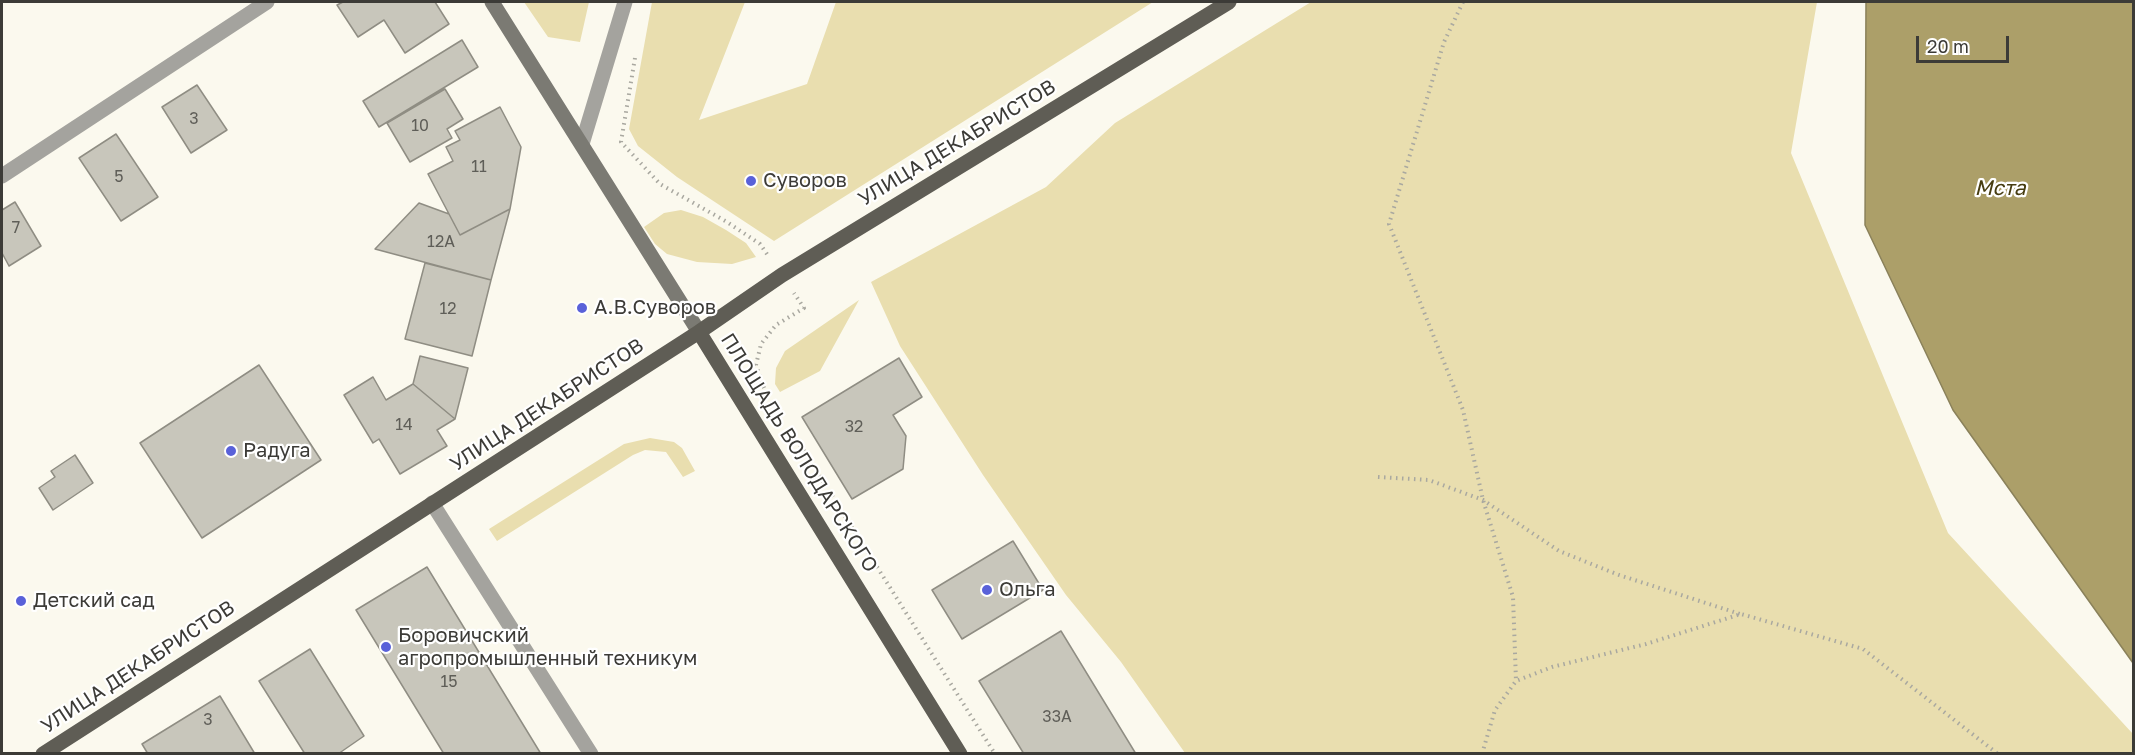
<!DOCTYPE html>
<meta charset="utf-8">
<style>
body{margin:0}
#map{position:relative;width:2135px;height:755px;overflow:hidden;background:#fbf9ee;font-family:"Golos Text",sans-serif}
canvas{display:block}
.frame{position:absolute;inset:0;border:3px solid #3c3b37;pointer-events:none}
.scale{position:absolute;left:1916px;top:36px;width:93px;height:27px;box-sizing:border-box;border:3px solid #3c3b37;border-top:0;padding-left:8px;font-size:18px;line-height:21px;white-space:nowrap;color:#3c3b37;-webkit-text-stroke:4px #fff;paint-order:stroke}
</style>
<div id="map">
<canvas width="2135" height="755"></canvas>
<div class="frame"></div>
<div class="scale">20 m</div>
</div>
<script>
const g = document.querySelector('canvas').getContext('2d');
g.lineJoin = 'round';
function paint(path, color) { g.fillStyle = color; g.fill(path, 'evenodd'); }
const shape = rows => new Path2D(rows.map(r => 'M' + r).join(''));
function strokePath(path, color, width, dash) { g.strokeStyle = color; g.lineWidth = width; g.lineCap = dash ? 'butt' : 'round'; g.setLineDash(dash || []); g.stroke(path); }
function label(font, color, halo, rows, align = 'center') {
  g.font = font + ' "Golos Text",sans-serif'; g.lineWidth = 4.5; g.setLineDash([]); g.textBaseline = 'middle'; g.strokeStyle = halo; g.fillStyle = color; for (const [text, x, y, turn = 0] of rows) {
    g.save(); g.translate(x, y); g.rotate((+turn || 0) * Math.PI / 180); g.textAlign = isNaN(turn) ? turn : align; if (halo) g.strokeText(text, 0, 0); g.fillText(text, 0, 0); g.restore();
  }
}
const green = shape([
 [524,2,589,2,580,42,548,37],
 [652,2,745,2,699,120,807,84,836,2,1153,2,774,241,677,177,638,146,629,129],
 [1311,2,1817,2,1791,153,1948,533,2133,734,2133,753,1185,753,1121,662,1066,595,983,475,900,346,871,282,1046,187,1115,123],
 [681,210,703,217,726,230,746,243,756,257,732,264,697,262,667,254,655,244,644,227,664,213],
 [859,300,820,371,780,392,775,384,776,368,785,351],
 [650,438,674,442,682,448,695,471,683,477,666,452,645,450,633,455,497,541,489,529,624,444]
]);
const water = shape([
 [1866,2,2133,2,2133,663,1953,410,1865,225,1866,2]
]);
const building = shape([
 [343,2,435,2,449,24,405,53,384,20,358,37,337,5,343,2],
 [462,40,478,67,379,127,363,101,462,40],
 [197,85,227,130,191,153,162,107,197,85],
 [445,89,463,119,447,129,452,138,410,162,387,123,445,89],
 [500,107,521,147,510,209,460,235,428,174,453,161,446,147,460,140,455,131,500,107],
 [116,134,158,197,121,221,79,158,116,134],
 [15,202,41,246,9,266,2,253,2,210,15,202],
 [419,203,449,214,460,235,510,209,491,280,375,249,419,203],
 [425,263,491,280,472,356,405,339,425,263],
 [420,356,468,368,455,419,413,384,420,356],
 [899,358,922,397,893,415,906,436,903,469,852,499,802,417,899,358],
 [259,365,321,460,202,538,140,443,259,365],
 [373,377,386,400,413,384,455,419,437,430,447,446,400,474,379,439,373,443,344,395,373,377],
 [75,455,93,483,53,510,39,488,55,477,51,471,75,455],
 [1013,541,1043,590,962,639,932,590,1013,541],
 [427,567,541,754,444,754,356,610,427,567],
 [1061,631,1136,754,1024,754,979,681,1061,631],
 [310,649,364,736,338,754,305,754,259,681,310,649],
 [220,696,255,754,148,754,142,744,220,696]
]);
const path = shape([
 [1463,2,1444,42,1389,224,1463,410,1483,500,1513,597,1516,681],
 [635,58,621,142,660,184,727,222,760,244,769,257],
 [764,388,756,365,761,344,776,325,804,308,794,293],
 [797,440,995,754],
 [1378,477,1429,480,1483,500,1559,551,1619,575,1740,614],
 [1482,754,1495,710,1516,681,1552,667,1646,644,1741,614,1863,649,1998,754]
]);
const minor = shape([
 [582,144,625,2],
 [2,176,267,2],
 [432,503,591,754]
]);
const secondary = shape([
 [492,2,699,332]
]);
const primary = shape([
 [699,332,960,754],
 [43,754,699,332,782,275,1229,2]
]);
const markers = [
 [751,181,6,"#5961d9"],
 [582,308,6,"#5961d9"],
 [231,451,6,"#5961d9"],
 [987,590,6,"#5961d9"],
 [21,601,6,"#5961d9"],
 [386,647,6,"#5961d9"]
];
const numberNames = [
 ["3",194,119],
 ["10",420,126],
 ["11",479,167],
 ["5",119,177],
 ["7",16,228],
 ["12А",441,242],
 ["12",448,309],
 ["14",404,425],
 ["32",854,427],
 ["15",449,682],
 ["33А",1057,717],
 ["3",208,720]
];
const streetNames = [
 ["УЛИЦА ДЕКАБРИСТОВ",957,143,-31],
 ["УЛИЦА ДЕКАБРИСТОВ",547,405,-33],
 ["ПЛОЩАДЬ ВОЛОДАРСКОГО",799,453,58],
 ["УЛИЦА ДЕКАБРИСТОВ",138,667,-33]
];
const poiNames = [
 ["Суворов",763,181],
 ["А.В.Суворов",594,308],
 ["Радуга",243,451],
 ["Ольга",999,590],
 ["Детский сад",33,601],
 ["Боровичский",398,636],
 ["агропромышленный техникум",398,659]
];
const waterNames = [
 ["Мста",2000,188]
];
paint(green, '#e9deaf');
paint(water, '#ac9f69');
strokePath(water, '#8a815a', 1.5);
paint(building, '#c8c6bb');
strokePath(building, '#8f8d83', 1.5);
strokePath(path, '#a9a8a0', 4, [1.5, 4.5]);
strokePath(minor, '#a4a39e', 15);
strokePath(secondary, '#7b7a73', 15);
strokePath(primary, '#5f5d55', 15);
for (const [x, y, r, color] of markers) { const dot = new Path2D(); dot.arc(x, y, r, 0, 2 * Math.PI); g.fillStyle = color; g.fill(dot); strokePath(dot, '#fff', 2); }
label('16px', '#5f5e58', null, numberNames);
label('20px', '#3c3b37', '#fff', streetNames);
label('20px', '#3c3b37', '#fff', poiNames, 'left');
label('italic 21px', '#473d11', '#fff', waterNames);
</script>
